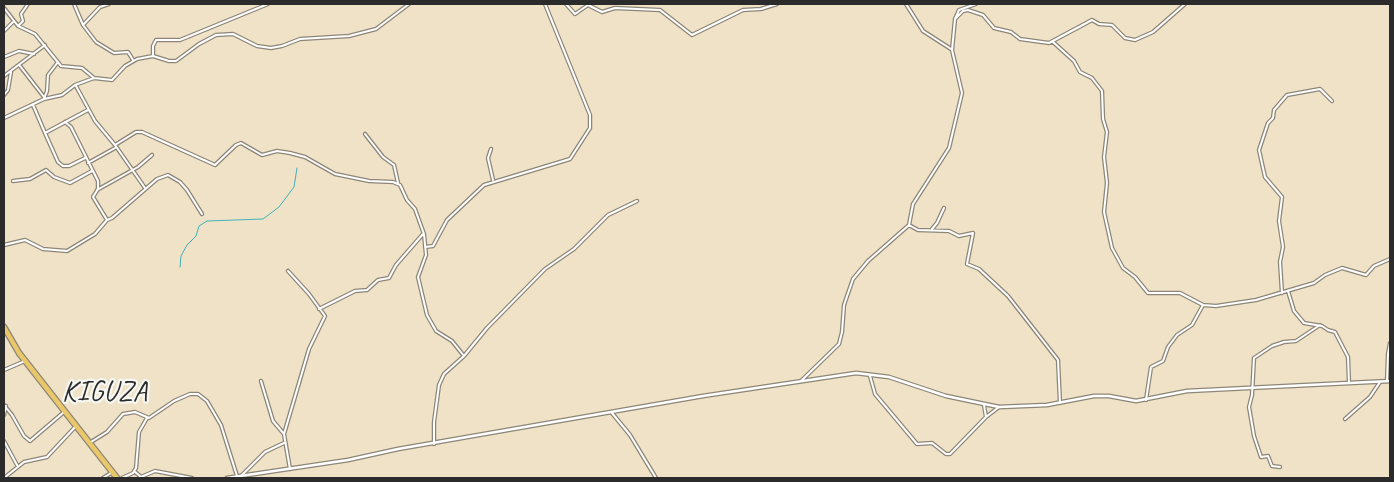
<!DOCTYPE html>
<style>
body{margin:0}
#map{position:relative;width:1394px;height:482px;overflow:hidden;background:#efe2c6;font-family:Caveat,sans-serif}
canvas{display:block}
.frame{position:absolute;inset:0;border:5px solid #2b2b2b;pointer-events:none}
</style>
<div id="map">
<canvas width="1394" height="482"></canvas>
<div class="frame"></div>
</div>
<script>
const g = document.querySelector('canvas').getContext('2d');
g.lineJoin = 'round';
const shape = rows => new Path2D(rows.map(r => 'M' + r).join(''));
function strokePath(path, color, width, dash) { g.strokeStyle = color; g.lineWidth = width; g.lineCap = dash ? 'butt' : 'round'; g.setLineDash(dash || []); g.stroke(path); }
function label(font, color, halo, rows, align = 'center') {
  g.font = font + ' Caveat,sans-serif'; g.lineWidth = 4.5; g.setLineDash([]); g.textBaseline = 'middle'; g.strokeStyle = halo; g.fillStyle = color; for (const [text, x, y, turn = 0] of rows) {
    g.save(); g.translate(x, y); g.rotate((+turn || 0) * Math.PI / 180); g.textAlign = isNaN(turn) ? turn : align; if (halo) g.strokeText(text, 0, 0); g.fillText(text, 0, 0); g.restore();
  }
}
const stream = shape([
 [180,267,181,256,187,245,196,236,199,226,207,221,263,219,279,207,294,187,297,168]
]);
const minor = shape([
 [74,4,83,25,96,42,114,53,128,52,133,60],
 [566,4,575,14,588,5,602,12,615,8,660,10,692,35,743,10,761,9,777,4],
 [906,4,923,31,951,49],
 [4,8,18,26,35,34,61,66,82,68,94,78],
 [955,19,963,11,968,10,983,15,994,28,1011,32,1020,39,1049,43,1092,20,1099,24,1112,25,1125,38,1135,40,1153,32,1185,4],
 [83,25,100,7,109,4],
 [18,26,23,21,21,14,28,4],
 [4,31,13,22],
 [1053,42,1074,61,1080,72,1092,78,1102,91,1103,119,1107,132,1104,157,1107,183,1104,212,1112,248,1123,268,1135,277,1148,293,1180,293,1203,305],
 [153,56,153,46,156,40,180,40,268,4],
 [4,57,19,51,34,54],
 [20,66,44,97],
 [4,76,45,45],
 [76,86,95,121,115,145,145,188],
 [4,95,8,90,11,72],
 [44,99,47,91,48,75,58,62],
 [33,105,45,133,88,110],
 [4,118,44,99,62,95,75,85,94,78,112,80,125,66,137,59,153,56,169,61,176,61,199,44,216,35,233,34,257,46,271,48,282,46,300,39,349,36,376,29,409,4],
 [65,122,71,127,98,181,98,189,93,197,107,220,112,218,157,179,168,175,180,182,187,190,202,214],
 [45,133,58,162,63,166,69,166,85,158],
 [365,134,383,157,394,165,398,183],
 [115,145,136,132,142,132,215,165,236,145,241,143,262,155,277,151,290,153,305,157,335,174,369,181,393,182,400,185,407,200,415,209,424,234,426,255,418,277,427,315,436,331,452,341,464,356,444,374,439,385,434,422,434,444],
 [491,149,488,158,493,180],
 [88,163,115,148],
 [13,181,30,179,46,170,54,177,70,183,92,171],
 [97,190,138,167,152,155],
 [909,225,918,230,949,231,959,236,973,233,967,264,979,269,1008,296,1058,360,1060,403],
 [932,229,937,223,944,208],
 [4,245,25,240,43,249,67,251,95,234,107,220],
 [425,247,433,246,447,220,484,185,570,159,590,128,590,115,545,4],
 [288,271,309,294,325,316,309,349,284,434,290,469],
 [1288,291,1294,311,1304,323,1322,326,1328,330,1335,332,1348,357,1349,383],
 [1282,293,1280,262,1283,247,1279,221,1282,197,1265,177,1259,150,1268,123,1273,118,1274,110,1287,95,1320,89,1332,101],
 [319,309,355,291,367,290,378,280,389,278,396,265,423,234],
 [464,356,487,328,545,269,574,249,608,215,637,201],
 [4,370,25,361],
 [870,376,875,394,912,438,917,444,932,443,946,454,950,454,986,417,999,407],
 [261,381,273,421,284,434],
 [801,381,839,344,842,332,844,305,853,279,868,261,909,225,913,204,949,148,962,93,952,50,955,19,959,10,976,4],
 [1387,381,1388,354,1390,343],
 [1146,400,1151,367,1163,361,1168,347,1177,335,1192,325,1203,305,1216,306,1256,300,1314,283,1325,275,1342,268,1366,275,1374,266,1390,259],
 [4,405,12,415,24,436,30,441,64,412],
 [984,405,986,417],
 [612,413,630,435,656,478],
 [4,415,6,406],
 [1345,419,1370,397,1380,382],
 [4,441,17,465],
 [91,442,107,432,123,414,135,412,149,418,174,401,190,394,198,394,207,401,221,425,237,476],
 [1280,467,1272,466,1268,456,1261,457,1254,436,1249,407,1252,395,1254,358,1272,346,1284,342,1296,341,1320,325],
 [134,471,141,477,155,471,192,478],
 [241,476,265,452,284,443],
 [4,478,24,462,47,457,76,426],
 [103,478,111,473],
 [122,478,133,473,136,468,139,432,147,418]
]);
const tertiary = shape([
 [227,478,348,460,398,449,703,396,856,373,889,377,946,396,999,407,1047,405,1094,396,1109,396,1136,401,1187,391,1390,381]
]);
const trunk = shape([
 [4,327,19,353,117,478]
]);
const quarterNames = [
 ["KIGUZA",105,393]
];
strokePath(stream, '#40b1b9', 1);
strokePath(minor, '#8d8678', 4.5);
strokePath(tertiary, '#8d8678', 5);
strokePath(trunk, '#8d8678', 7);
strokePath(minor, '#fff', 2);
strokePath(tertiary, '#fff', 2.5);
strokePath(trunk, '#eac769', 4.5);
g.letterSpacing = '1px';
label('28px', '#2b2b2b', '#f6f6f2', quarterNames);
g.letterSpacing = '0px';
</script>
